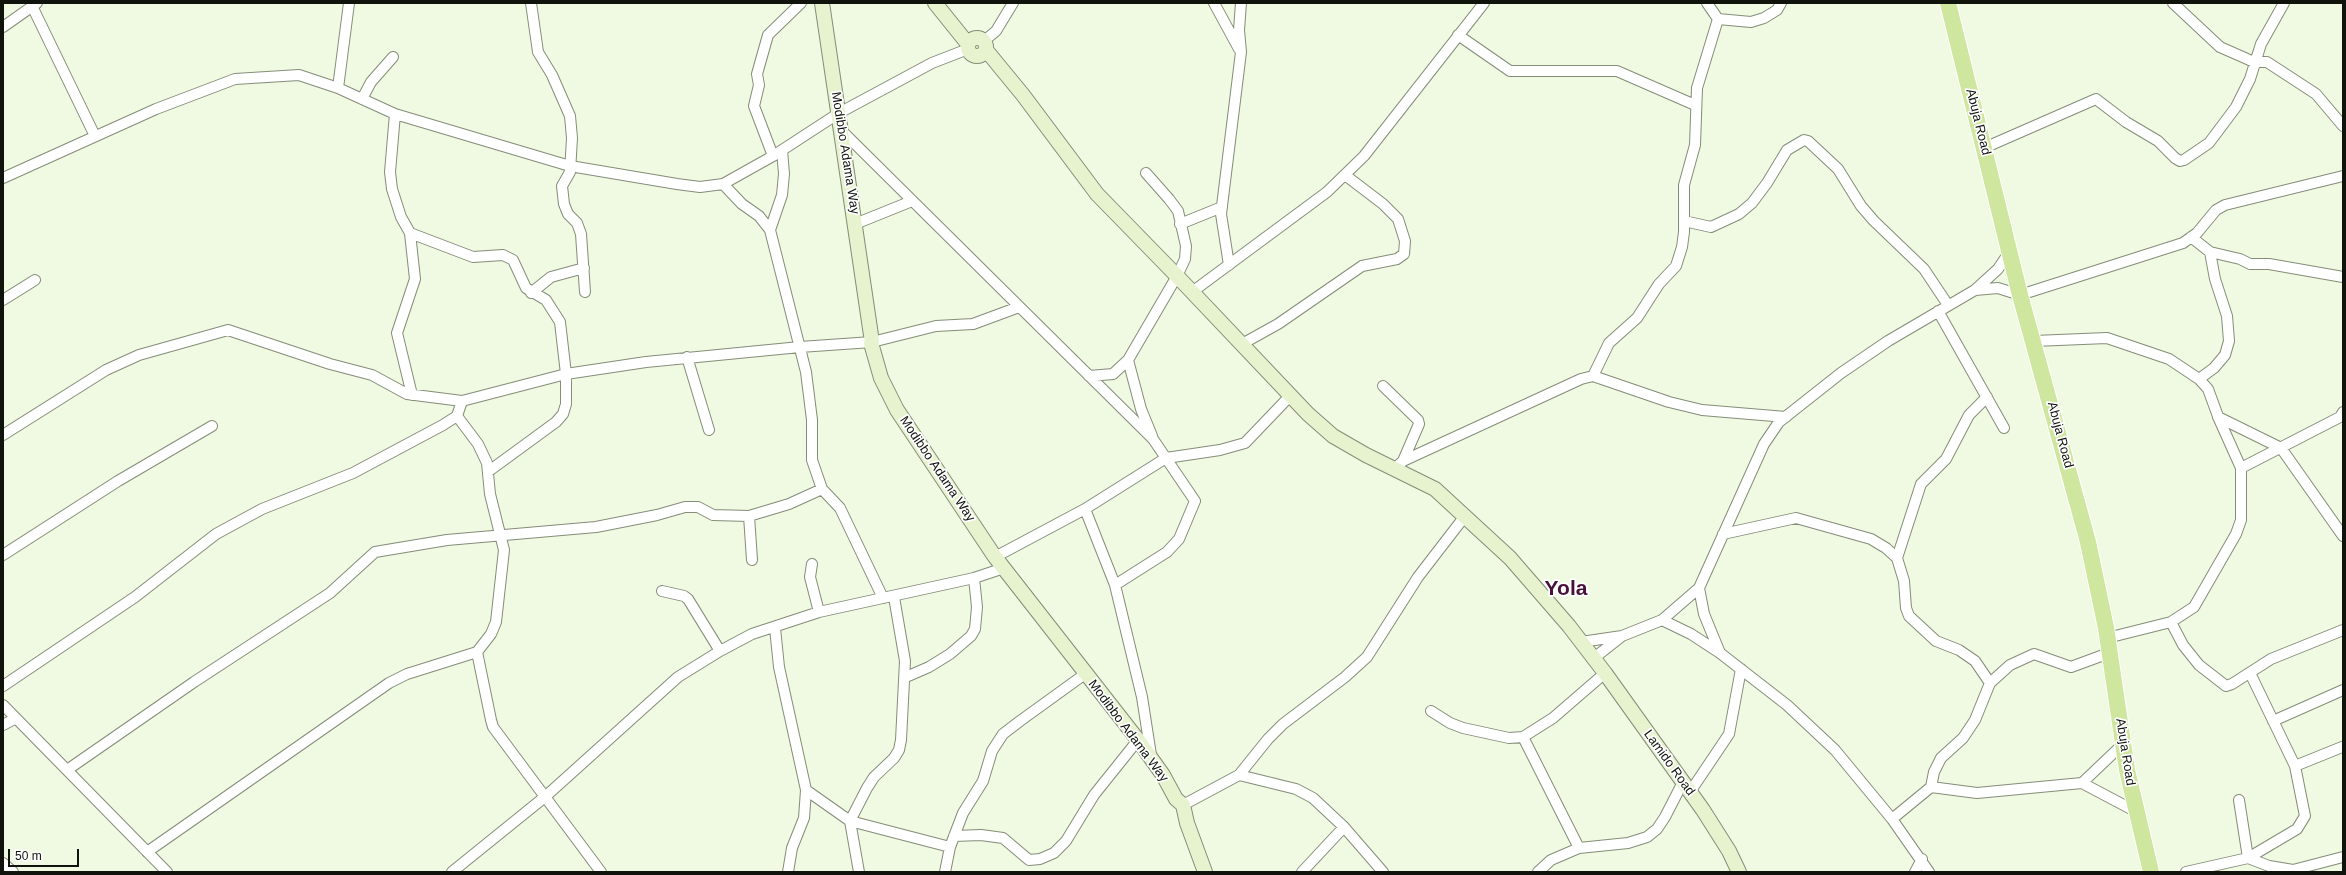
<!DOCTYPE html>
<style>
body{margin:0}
#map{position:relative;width:2346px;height:875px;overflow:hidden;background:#f0f9e2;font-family:Arial,sans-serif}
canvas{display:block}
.frame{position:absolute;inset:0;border:4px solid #10130c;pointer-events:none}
.scale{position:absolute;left:8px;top:849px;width:71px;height:18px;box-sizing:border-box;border:2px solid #10130c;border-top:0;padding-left:5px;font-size:12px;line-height:14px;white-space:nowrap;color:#10130c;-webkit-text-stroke:3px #fff;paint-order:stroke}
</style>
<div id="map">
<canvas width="2346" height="875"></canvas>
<div class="frame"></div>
<div class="scale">50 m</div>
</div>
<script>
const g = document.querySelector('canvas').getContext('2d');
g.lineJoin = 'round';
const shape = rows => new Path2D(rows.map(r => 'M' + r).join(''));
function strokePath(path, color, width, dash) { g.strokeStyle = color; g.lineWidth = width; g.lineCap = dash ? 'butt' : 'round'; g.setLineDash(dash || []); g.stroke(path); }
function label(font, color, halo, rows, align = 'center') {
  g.font = font + ' Arial,sans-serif'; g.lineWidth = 3.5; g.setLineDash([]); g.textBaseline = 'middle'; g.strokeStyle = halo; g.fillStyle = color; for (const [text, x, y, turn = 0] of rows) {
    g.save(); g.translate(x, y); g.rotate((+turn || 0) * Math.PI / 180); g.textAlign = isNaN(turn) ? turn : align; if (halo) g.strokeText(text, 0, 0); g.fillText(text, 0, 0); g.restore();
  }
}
const street = shape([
 [531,3,538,52,552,75,570,116,572,138,570,172,562,186,564,204,568,214,577,223,581,234,585,292],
 [1214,3,1239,49],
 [2173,3,2220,47,2254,62,2267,62,2316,94,2343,126],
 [32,6,95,136],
 [1718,19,1751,22,1764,18,1777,10,1781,3],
 [3,27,37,3],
 [1458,35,1510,71,1617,71,1695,105],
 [984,41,996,31,1013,3],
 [338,88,349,3],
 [362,99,371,82,393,57],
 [395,114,390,172,392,189,401,217,410,233,415,279,397,333,412,395],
 [840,129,1153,439,1195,501,1179,539,1167,552,1115,585],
 [1984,148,2096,99,2126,122,2158,141,2175,158,2180,161,2184,160,2209,143,2236,107,2250,79,2261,44,2284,3],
 [773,156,754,106,759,85,757,74,768,35,801,3],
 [3,178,156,109,235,79,299,75,338,88,395,114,570,166,677,184,700,187,723,184,773,156,839,113,932,63,968,49],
 [723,184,742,204,759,216,770,230,806,372,812,420,812,460,822,489,840,508,883,598],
 [1684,221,1711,227,1739,214,1752,203,1767,183,1787,150,1804,140,1808,141,1838,169,1861,206,1874,221,1924,269,1948,305],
 [855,224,912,201],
 [1180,224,1222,207],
 [770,230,782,195,784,174,782,150],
 [410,233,473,257,503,255,513,260,526,288,546,300,560,322,566,374,566,404,563,414,556,422,489,471],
 [2191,237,2210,252,2240,259,2250,264,2269,264,2343,277],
 [1229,265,1221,214,1241,52,1239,30,1241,3],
 [1975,290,1998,288,2020,295,2183,243,2197,233,2216,210,2225,205,2343,176],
 [1192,292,1327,192,1364,156,1484,3],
 [531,293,551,277,584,268],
 [3,300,35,280],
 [1938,311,2004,428],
 [2034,341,2107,338,2169,359,2199,379,2208,389,2219,419,2241,468,2241,520,2236,534,2194,607,2171,622,2107,638],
 [1242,344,1278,324,1362,266,1397,259,1404,254,1405,241,1398,219,1383,204,1345,175],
 [687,357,709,430],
 [1128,360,1141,409,1152,436],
 [1089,376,1113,374,1128,360,1177,276,1185,259,1186,246,1178,211,1169,199,1146,173],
 [1593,376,1609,343,1637,318,1659,284,1676,266,1682,247,1684,232,1684,185,1695,145,1697,88,1718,19,1707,3],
 [2199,379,2214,368,2225,355,2229,341,2227,316,2215,279,2210,252],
 [1383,386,1418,420,1419,424,1403,461],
 [457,416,478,444,487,463,490,494,504,550,496,622,491,634,477,652,491,720,493,727,601,872],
 [2218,417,2281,448,2343,536],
 [3,435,106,370,139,355,228,330,330,364,372,375,407,394,462,401,566,374,646,362,800,347,872,342,936,326,973,324,1019,307],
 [2241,468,2340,417,2343,412],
 [1394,469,1403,461,1581,379,1593,376,1669,402,1702,410,1786,417],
 [1085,509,1115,585,1142,697,1151,755],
 [749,516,752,560],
 [1723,534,1796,518,1871,539,1886,548,1897,558,1904,581,1906,608,1909,616,1936,641,1959,650,1975,661,1990,683],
 [3,555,118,481,212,426],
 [995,557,1085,509,1166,458,1220,450,1245,443,1290,396],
 [1897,558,1921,484,1946,459,1969,415,1987,397],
 [812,564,810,577,819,612],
 [1699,588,1704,614,1720,653],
 [662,591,684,596,688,599,720,651],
 [894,597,905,661,901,740,899,750,894,758,874,777,867,788,850,821,950,847],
 [1662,620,1699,588,1764,444,1779,422,1841,373,1888,341,1975,290,1998,269,2010,251],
 [2171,622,2183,645,2199,665,2226,686,2232,684,2271,659,2343,630],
 [775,628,779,667,806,790,804,818,792,848,788,872],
 [1581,642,1622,636],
 [1594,658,1622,636,1662,620,1691,634,1720,653,1787,705,1835,750,1892,819,1929,872],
 [906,677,929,667,950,654,971,636,975,629,977,607,974,578],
 [3,686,135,597,216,534,262,509,353,473,443,425,457,416,462,401],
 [3,705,167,872],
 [1431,711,1450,723,1463,728,1509,738,1523,737,1553,718,1605,673],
 [2273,721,2343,690],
 [3,725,16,718],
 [1523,737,1579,848],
 [2295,766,2342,747],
 [67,770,194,682,330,593,375,552,447,540,596,527,657,515,685,507,698,507,713,515,749,516,789,504,822,489],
 [1239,775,1296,789,1313,798,1344,827,1383,872],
 [2082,783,2123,744],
 [1931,787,1977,793,2082,783,2135,811],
 [806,790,850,821,859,872],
 [1690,792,1729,734,1741,669],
 [2239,800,2248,858,2297,829,2305,816,2295,766,2250,673],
 [1183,805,1239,775,1268,739,1283,724,1345,677,1367,657,1418,577,1465,516],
 [1892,819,1931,787,1934,772,1941,758,1963,738,1975,720,1990,683,2010,665,2034,654,2071,667,2109,653],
 [954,836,981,835,1003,838,1029,860,1040,859,1054,853,1066,841,1094,795,1138,740],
 [147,852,389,683,407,674,477,652],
 [3,863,13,872],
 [452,872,546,796,678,677,720,651,752,634,819,612,974,578,1004,568],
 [945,872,950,847,963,813,983,781,992,751,1003,734,1020,721,1085,674],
 [1302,872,1344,827],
 [1538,872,1551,860,1579,848,1628,843,1647,837,1657,829,1665,817,1683,782],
 [1915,872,1922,859],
 [2186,872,2248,858,2269,866,2293,870,2343,857]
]);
const secondary = shape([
 [822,3,872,342,871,343,881,378,897,410,995,557,1138,740,1163,775,1176,799,1183,805,1187,823,1205,872],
 [935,3,968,44],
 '968 47a9 9 0 1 1 18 0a9 9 0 1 1-18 0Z',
 [986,50,1023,95,1097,194,1177,276,1308,414,1333,436,1366,455,1435,489,1510,558,1569,626,1605,673,1703,810,1729,851,1739,872]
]);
const primary = shape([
 [1948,3,2020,295,2088,542,2106,628,2127,770,2151,872]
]);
const streetNames = [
 ["Abuja Road",1978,122,76],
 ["Modibbo Adama Way",845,153,81],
 ["Abuja Road",2060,435,75],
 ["Modibbo Adama Way",937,469,56],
 ["Modibbo Adama Way",1128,731,53],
 ["Abuja Road",2125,752,81],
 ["Lamido Road",1669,763,54]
];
const townNames = [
 ["Yola",1566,589]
];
strokePath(street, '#858d79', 12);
strokePath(secondary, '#858d79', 16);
strokePath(primary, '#fff', 18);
strokePath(street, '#fff', 10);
strokePath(secondary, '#e7f3ce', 14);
strokePath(primary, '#cee69d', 16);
label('13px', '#10130c', '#fff', streetNames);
label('bold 21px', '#49103a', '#fff', townNames);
</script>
